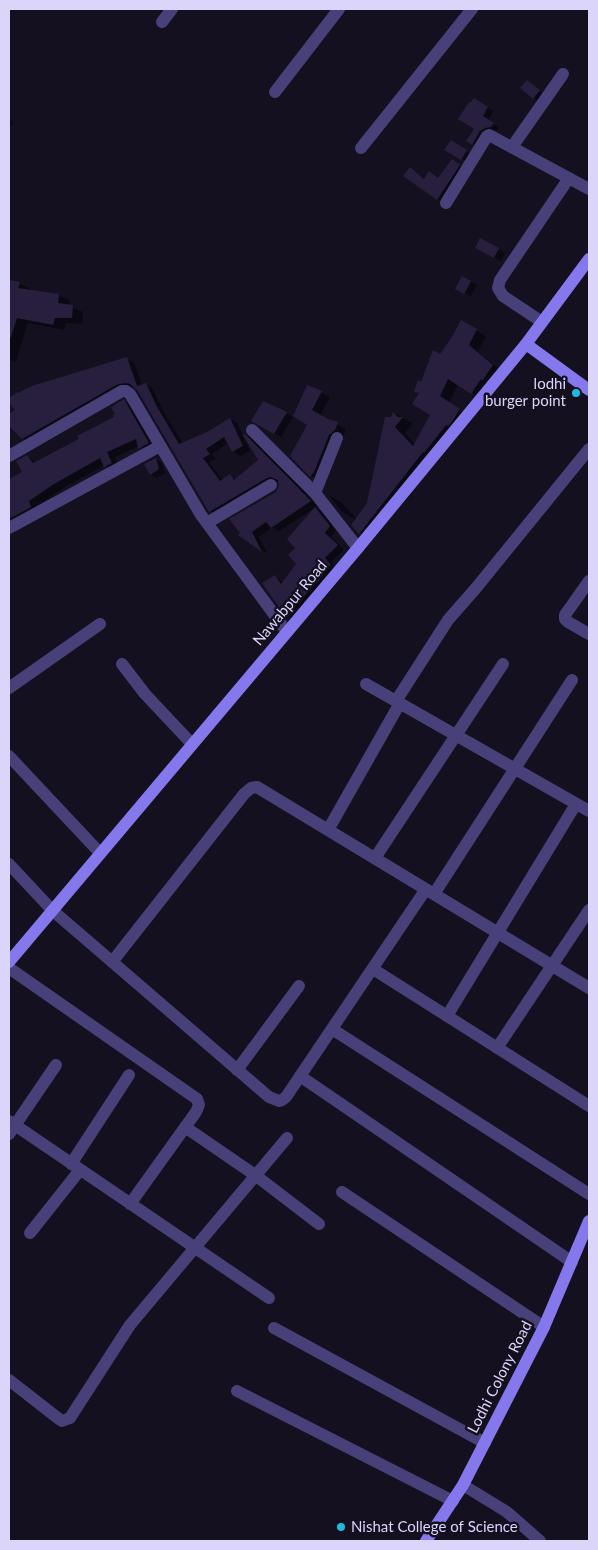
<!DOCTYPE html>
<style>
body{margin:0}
#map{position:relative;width:598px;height:1550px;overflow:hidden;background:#141020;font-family:Lato,sans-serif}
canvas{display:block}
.frame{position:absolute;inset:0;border:10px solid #dcd5fa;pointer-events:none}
</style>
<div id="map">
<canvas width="598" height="1550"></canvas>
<div class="frame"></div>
</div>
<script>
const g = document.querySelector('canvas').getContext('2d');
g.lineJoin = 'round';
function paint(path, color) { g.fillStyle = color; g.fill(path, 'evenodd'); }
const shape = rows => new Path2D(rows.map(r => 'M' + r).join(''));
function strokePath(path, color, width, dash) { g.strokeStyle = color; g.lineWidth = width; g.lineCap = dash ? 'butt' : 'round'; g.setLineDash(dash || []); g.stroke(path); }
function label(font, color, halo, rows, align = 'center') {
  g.font = font + ' Lato,sans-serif'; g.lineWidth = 5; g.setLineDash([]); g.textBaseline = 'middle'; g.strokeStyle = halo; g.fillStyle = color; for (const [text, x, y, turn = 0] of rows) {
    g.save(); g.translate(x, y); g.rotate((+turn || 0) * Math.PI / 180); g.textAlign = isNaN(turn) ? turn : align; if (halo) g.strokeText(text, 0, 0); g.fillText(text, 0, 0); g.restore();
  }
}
const shadow = shape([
 [533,85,545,95,540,101,534,98],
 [474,99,493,111,488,121,499,127,497,130,492,130,478,147,468,141,475,128,470,104],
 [9,117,13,124,9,127],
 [451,142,472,155,468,162,446,150],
 [458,164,465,169,443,202,437,199,416,172,425,179,439,179],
 [480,240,505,253,501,261,476,248],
 [463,277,477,285,471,296,457,288],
 [9,281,19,283,30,289,29,291,59,295,70,301,69,306,83,312,82,324,66,323,64,330,28,323,16,361,9,360],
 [476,330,486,336,478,352,502,371,482,399,458,384,449,403,469,416,370,539,360,533,356,520,342,512,329,495,341,502,357,519,368,504,394,413,413,423,405,433,415,444,431,415,420,394,415,391,440,355],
 [127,359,134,363,142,385,146,384,153,389,163,411,183,444,207,433,230,419,237,423,250,451,240,456,233,451,228,443,212,454,216,459,209,462,223,481,230,476,236,480,260,460,245,435,252,439,318,506,279,531,272,527,259,537,267,553,262,551,240,535,276,493,280,486,279,481,275,482,217,516,210,511,135,387,126,388,30,443,22,438,9,424,9,415,17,410,9,399,18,394],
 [308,386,330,397,320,416,346,429,344,435,338,440,320,481,311,476],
 [124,401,132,406,157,448,148,453,139,446,115,457,120,468,114,471,105,465,63,488,37,506,9,534,9,480,24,472,27,456,37,463,81,440,116,417],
 [263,403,293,417,281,437,253,421],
 [156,459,162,463,165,473,157,478,151,474],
 [316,508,322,512,336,530,331,537,344,549,331,562,337,569,323,580,326,584,294,620,287,616,264,584,275,576,284,583,298,564,297,548]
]);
const building = shape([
 [527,80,540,90,533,99,520,88],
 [474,98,488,107,483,116,494,123,491,127,485,128,480,131,472,145,466,141,474,129,458,119,469,102,470,103],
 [451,140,467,150,461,160,444,150],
 [452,159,460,165,437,200,403,176,410,167,424,179,429,171,438,178],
 [480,238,499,248,494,258,475,248],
 [462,276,471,281,464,294,455,289],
 [9,280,20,282,18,288,59,294,58,303,73,305,72,318,55,318,53,325,17,318,11,337,9,337],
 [461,320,477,329,469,345,493,365,482,381,481,379,471,394,448,379,440,396,460,409,451,423,448,426,446,425,424,453,423,452,359,534,351,525,367,503,385,417,391,417,393,412,398,417,403,417,395,427,413,446,430,415,412,404,419,393,414,392,418,380,421,382,433,350,440,354,452,337],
 [127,357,137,386,146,383,156,405,179,444,207,432,230,418,243,446,232,452,224,437,206,449,210,454,203,458,220,481,230,474,234,480,258,460,243,435,245,434,311,501,271,528,266,522,252,532,262,552,238,535,240,533,229,519,276,492,279,485,278,480,271,477,267,478,209,512,137,390,130,384,126,383,118,384,22,439,9,426,9,414,15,410,9,403,9,398,18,392,18,393,32,386],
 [307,385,322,391,312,410,328,419,338,422,335,430,329,435,314,472,310,477,290,456,307,425,293,416],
 [124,399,149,443,138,449,136,439,107,452,112,463,104,467,100,458,54,484,29,501,31,507,9,519,9,479,22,472,16,461,27,455,33,463,79,439,77,436,114,417,113,415,115,414,111,407],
 [263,401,287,412,274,434,251,421],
 [156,458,159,469,150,475,144,464],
 [315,507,330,526,325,533,338,545,325,558,331,565,317,576,320,580,313,586,286,617,262,583,275,575,281,584,296,564,288,555,295,548,287,539]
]);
const street = shape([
 [162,22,172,9],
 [275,92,339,9],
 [512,147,563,74],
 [361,148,472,9],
 [446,203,487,136,489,135,589,189],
 [542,322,503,296,498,288,500,280,569,178],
 [252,430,315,493,358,548],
 [9,456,122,391,126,391,130,394,201,515,287,632],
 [315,493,337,438],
 [207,523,271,485],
 [9,528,160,446],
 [589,581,565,615,565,619,568,622,589,634],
 [122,664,145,694,192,744],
 [366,684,589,811],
 [9,688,100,624],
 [396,701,448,620,476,588,589,449],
 [9,756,100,853],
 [328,830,400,703],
 [375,858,503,664],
 [9,864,52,910,269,1097,279,1101,282,1100,286,1097,426,889],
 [434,894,572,680],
 [112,962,244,794,251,788,257,787,589,988],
 [9,968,197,1099,199,1105,196,1112,130,1204],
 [373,969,589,1106],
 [447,1016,576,804],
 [332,1029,589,1194],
 [497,1048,589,910],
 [237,1070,299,986],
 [300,1076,572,1262],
 [9,1121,269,1298],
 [185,1127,255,1175,319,1224],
 [9,1134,56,1065],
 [71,1164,129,1075],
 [342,1192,544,1327],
 [30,1233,80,1170],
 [274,1328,485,1443],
 [9,1380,59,1419,62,1421,70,1418,130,1325,287,1138],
 [237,1391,453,1501],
 [463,1485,507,1512,540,1541]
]);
const secondary = shape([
 [526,344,589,390],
 [9,962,358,548,526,344,589,259],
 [426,1541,463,1485,544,1327,589,1221]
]);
const markers = [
 [576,393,5,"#1dbade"],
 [341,1527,5,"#1dbade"]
];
const poiNames = [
 ["lodhi",566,384],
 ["burger point",566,401],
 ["Nishat College of Science",351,1527,"left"]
];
const streetNames = [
 ["Nawabpur Road",290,603,-50],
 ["Lodhi Colony Road",500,1377,-63]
];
paint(shadow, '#0007');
paint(building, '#281f3f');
strokePath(street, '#484179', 12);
strokePath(secondary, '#8578ed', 12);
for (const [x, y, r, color] of markers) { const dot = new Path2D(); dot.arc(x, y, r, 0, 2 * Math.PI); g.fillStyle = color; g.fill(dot); strokePath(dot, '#141020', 2); }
label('15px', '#dcd5fa', '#141020', poiNames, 'right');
label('15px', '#dcd5fa', '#141020', streetNames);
</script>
